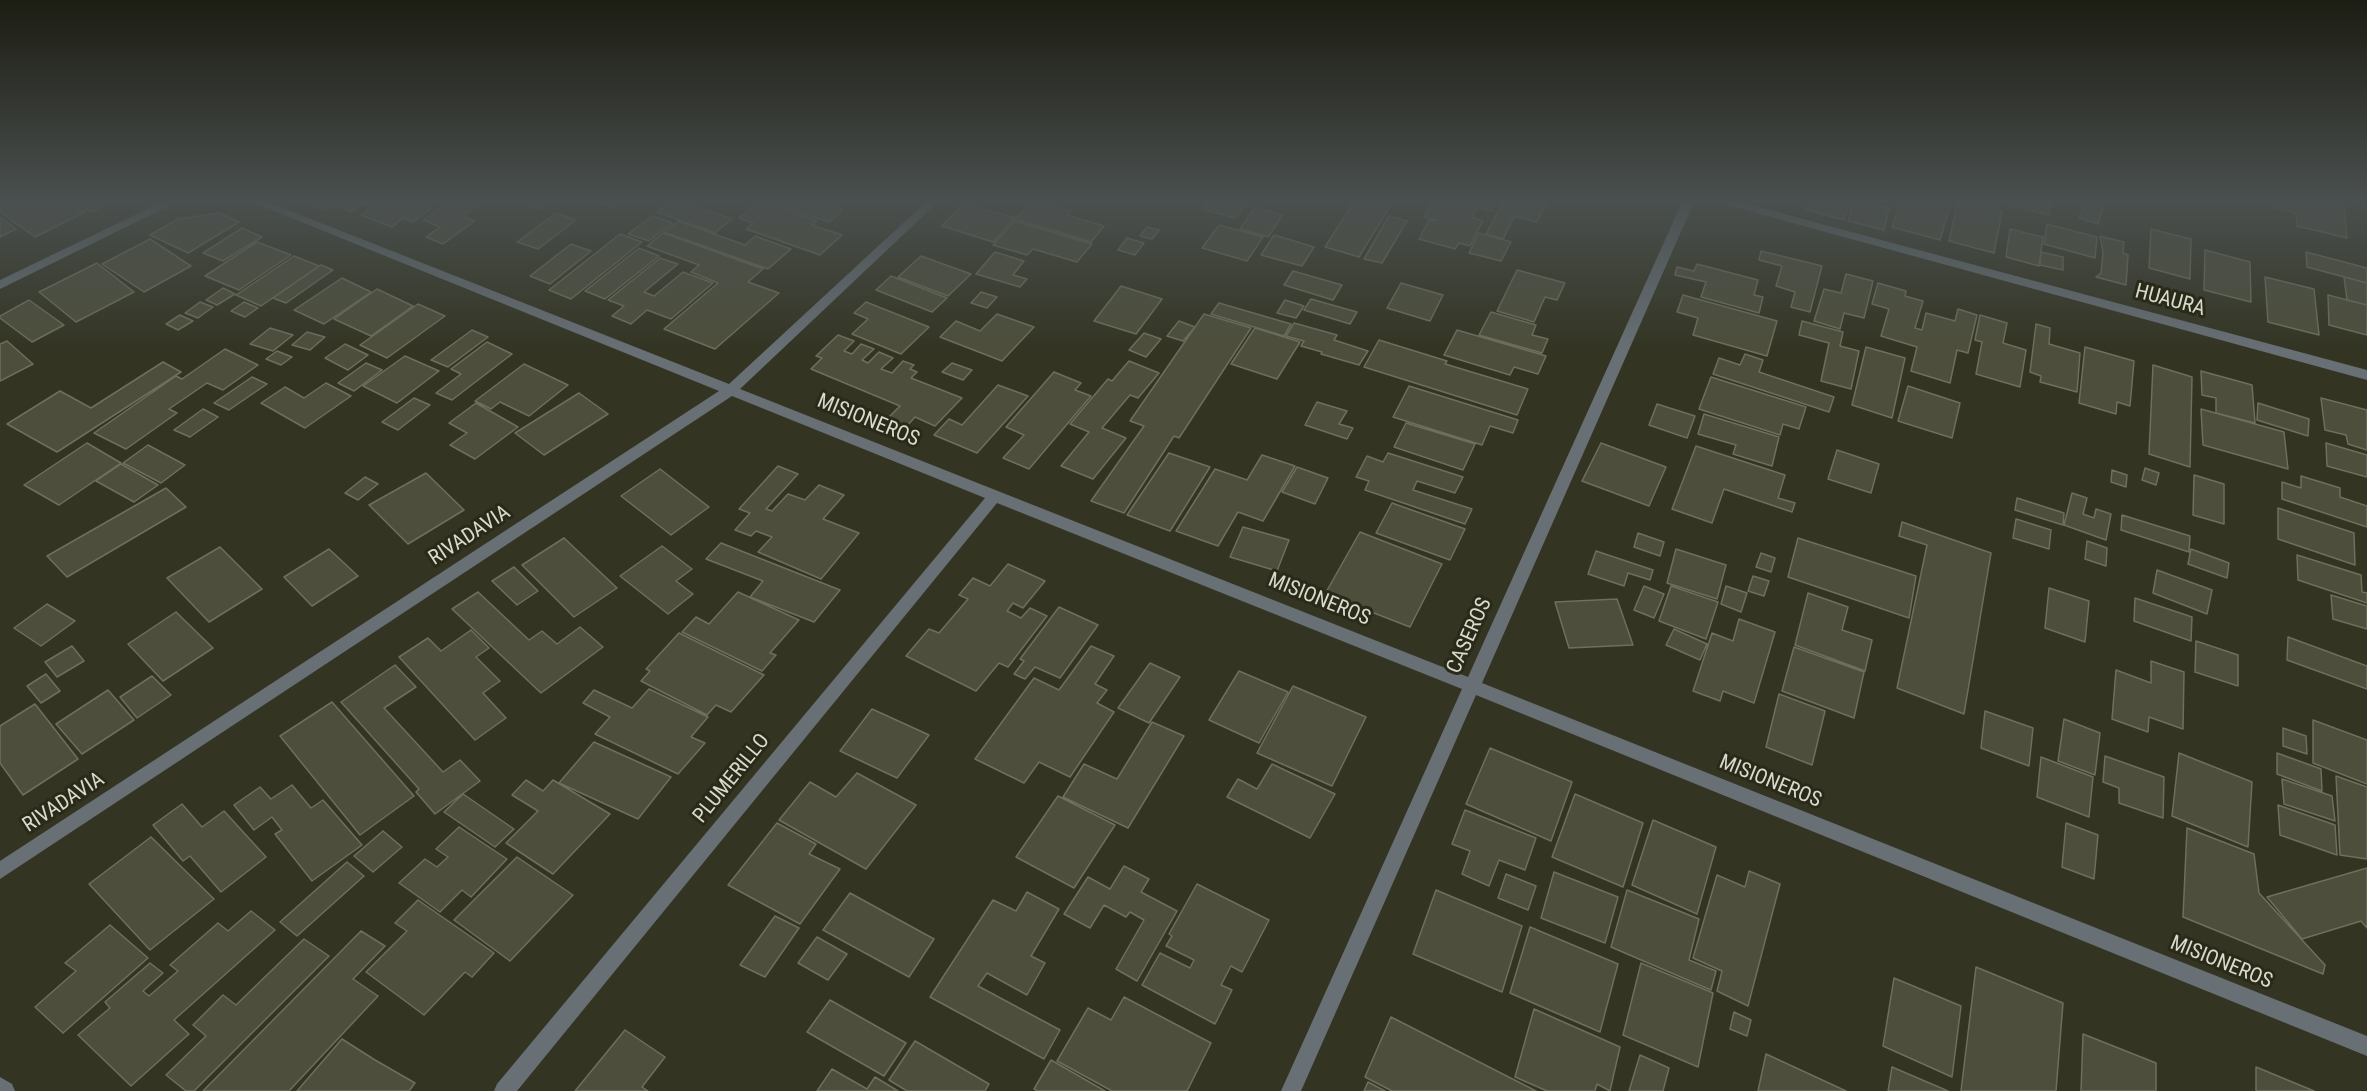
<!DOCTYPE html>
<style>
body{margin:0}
canvas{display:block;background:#333422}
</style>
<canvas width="2367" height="1091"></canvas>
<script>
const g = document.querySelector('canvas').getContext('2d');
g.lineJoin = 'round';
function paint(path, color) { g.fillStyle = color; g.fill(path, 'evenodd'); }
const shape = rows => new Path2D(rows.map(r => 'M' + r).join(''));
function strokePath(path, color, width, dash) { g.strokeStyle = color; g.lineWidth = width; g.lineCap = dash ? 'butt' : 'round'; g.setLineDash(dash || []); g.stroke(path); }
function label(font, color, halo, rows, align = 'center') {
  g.font = font + ' "Roboto Condensed",sans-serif'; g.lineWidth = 6; g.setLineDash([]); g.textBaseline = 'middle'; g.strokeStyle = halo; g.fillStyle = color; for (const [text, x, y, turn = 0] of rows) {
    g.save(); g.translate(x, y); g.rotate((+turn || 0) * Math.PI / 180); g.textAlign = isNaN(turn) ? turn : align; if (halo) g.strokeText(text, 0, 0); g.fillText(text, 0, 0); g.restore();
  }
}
const building = shape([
 [17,200,66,200,85,212,35,237,0,212,0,208,17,200],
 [70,200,115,200,91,212,70,200],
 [309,200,339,200,325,209,306,202,309,200],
 [345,200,429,200,423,205,432,208,413,222,403,218,392,227,361,215,373,206,365,203,351,212,336,205,345,200],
 [452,200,485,200,462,216,475,221,443,244,426,237,440,227,423,220,452,200],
 [536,200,551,200,538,209,528,205,536,200],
 [602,200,623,200,613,207,598,202,602,200],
 [673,200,676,200,732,219,715,233,657,212,673,200],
 [780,200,827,200,824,203,843,210,829,222,783,207,788,202,780,200],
 [1033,200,1071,211,1067,215,1104,226,1091,242,1015,219,1033,200],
 [1209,200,1249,200,1235,218,1202,209,1209,200],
 [1355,200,1371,200,1391,205,1359,257,1325,247,1355,200],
 [1434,200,1498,200,1492,211,1478,207,1472,218,1483,221,1470,246,1459,243,1455,249,1419,239,1429,220,1438,220,1424,217,1434,200],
 [1504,200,1548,200,1537,222,1514,216,1503,239,1486,234,1504,200],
 [1810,200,1850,200,1844,220,1807,210,1810,200],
 [1854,200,1889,208,1884,230,1848,221,1854,200],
 [1901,200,1952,200,1940,240,1892,227,1901,200],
 [1958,200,2002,211,1994,253,1949,241,1958,200],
 [1974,200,2002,200,2000,207,1974,200],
 [2010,200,2052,200,2049,215,2009,205,2010,200],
 [2273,200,2322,200,2344,205,2347,238,2297,226,2296,213,2273,207,2273,200],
 [759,201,817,221,812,225,842,235,820,255,746,229,753,223,739,218,759,201],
 [2085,202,2103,207,2098,224,2079,218,2085,202],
 [964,203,1015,218,993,242,942,226,964,203],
 [1255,207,1283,215,1268,237,1240,229,1255,207],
 [219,213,239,222,188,253,150,235,178,219,219,213],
 [556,213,576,220,538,249,517,242,556,213],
 [652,216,672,223,649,241,628,234,652,216],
 [1389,216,1407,221,1382,263,1364,259,1389,216],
 [0,217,16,229,0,237,0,217],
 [678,221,745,245,755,236,791,249,768,269,664,232,678,221],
 [1015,221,1048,231,1092,244,1077,262,1033,249,1027,255,993,245,1015,221],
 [2047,224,2097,237,2095,258,2044,244,2047,224],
 [1219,225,1263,237,1247,261,1202,248,1219,225],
 [1147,227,1159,230,1152,239,1140,236,1147,227],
 [242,228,262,237,223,261,203,253,242,228],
 [2010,229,2043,237,2039,266,2006,257,2010,229],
 [2151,229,2191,239,2190,279,2149,268,2151,229],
 [663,233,763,269,748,282,779,293,715,349,664,329,718,283,691,272,699,265,647,246,663,233],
 [1479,233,1511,242,1501,261,1469,253,1479,233],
 [620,234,642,242,571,299,549,290,620,234],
 [1274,235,1314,247,1302,266,1261,255,1274,235],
 [2100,236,2124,242,2123,253,2128,255,2126,285,2096,277,2101,273,2103,252,2100,236],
 [1127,238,1144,243,1135,255,1118,250,1127,238],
 [150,239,191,266,144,292,102,264,150,239],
 [257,242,291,255,239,290,205,276,257,242],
 [571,244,591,251,550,284,530,276,571,244],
 [639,248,659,256,605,299,585,291,639,248],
 [2205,250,2250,262,2251,302,2204,290,2205,250],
 [1761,251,1822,266,1810,312,1791,307,1795,292,1776,286,1782,266,1759,260,1761,251],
 [995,252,1024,261,1013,275,1027,279,1020,287,976,274,995,252],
 [2041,252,2063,257,2063,270,2040,265,2041,252],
 [2306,252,2367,268,2367,283,2307,267,2306,252],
 [294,256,319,266,261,306,236,295,294,256],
 [921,256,971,274,948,296,898,277,921,256],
 [660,258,678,264,644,292,654,296,683,272,713,283,671,319,647,310,631,324,612,316,624,306,608,300,660,258],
 [97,263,134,292,76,322,39,292,97,263],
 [1697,264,1758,280,1754,295,1763,297,1759,313,1701,297,1706,282,1675,275,1677,267,1694,271,1697,264],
 [321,265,333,270,286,303,273,298,321,265],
 [1517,270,1565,283,1557,300,1545,297,1534,322,1497,311,1517,270],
 [1293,271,1342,285,1333,300,1284,285,1293,271],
 [1846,274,1873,281,1864,318,1844,313,1840,329,1814,321,1824,289,1841,293,1846,274],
 [891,276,947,298,932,312,876,290,891,276],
 [2265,277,2314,289,2319,335,2268,322,2265,277],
 [2344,277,2367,283,2367,305,2347,300,2344,277],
 [342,278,371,292,324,324,294,310,342,278],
 [1401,283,1443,295,1430,321,1387,308,1401,283],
 [1878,283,1906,291,1905,296,1923,301,1915,328,1922,330,1926,313,1955,321,1958,309,1977,315,1968,353,1957,350,1950,383,1911,371,1917,347,1881,336,1889,309,1872,304,1878,283],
 [1121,286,1162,299,1136,334,1094,321,1121,286],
 [223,288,235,294,217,305,206,300,223,288],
 [377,289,413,306,371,336,334,319,377,289],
 [981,292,997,297,987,308,971,303,981,292],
 [1683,295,1777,321,1767,356,1693,335,1698,318,1677,312,1683,295],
 [2328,295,2367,305,2367,335,2329,325,2328,295],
 [1311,299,1357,312,1350,324,1304,310,1311,299],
 [29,300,64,325,32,342,0,318,0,316,29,300],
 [1285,300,1304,306,1296,318,1277,313,1285,300],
 [200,302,213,307,198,318,185,313,200,302],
 [244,302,258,308,245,317,231,311,244,302],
 [866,302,929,327,901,354,852,334,868,319,854,313,866,302],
 [1219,303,1291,324,1284,336,1211,314,1219,303],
 [418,304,445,316,387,358,360,345,418,304],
 [1491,312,1536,325,1532,335,1548,339,1542,353,1479,335,1491,312],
 [997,314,1034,327,1002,361,940,337,956,321,980,331,997,314],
 [1204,314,1251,328,1179,438,1174,436,1124,513,1091,501,1144,426,1130,421,1204,314],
 [180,315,193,321,178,330,166,324,180,315],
 [1980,315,2007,323,2003,343,2026,350,2020,387,1976,374,1982,342,1975,340,1980,315],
 [1179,321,1195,327,1183,341,1167,336,1179,321],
 [1802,321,1843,332,1840,346,1859,351,1851,389,1821,381,1829,343,1799,335,1802,321],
 [1294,323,1337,335,1334,340,1368,351,1359,365,1321,354,1322,352,1301,346,1304,341,1286,336,1294,323],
 [2036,324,2050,328,2049,344,2080,353,2077,392,2040,382,2041,376,2030,372,2036,324],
 [270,328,293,335,273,351,250,344,270,328],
 [1255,328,1300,342,1277,379,1231,364,1255,328],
 [472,330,488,337,448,367,431,360,472,330],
 [1457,330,1522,349,1546,356,1538,374,1514,367,1510,375,1444,355,1457,330],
 [307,332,325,337,310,350,292,345,307,332],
 [1144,333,1161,339,1146,357,1129,350,1144,333],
 [838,335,854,341,844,351,852,354,861,344,874,349,862,360,868,363,879,352,893,358,881,369,892,373,903,361,914,365,910,369,917,372,911,378,962,398,935,426,915,417,906,427,887,419,900,406,811,369,822,358,816,356,838,335],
 [1379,340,1447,361,1445,364,1528,389,1517,415,1364,367,1379,340],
 [7,341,33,364,0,381,0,344,7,341],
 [487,342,512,354,452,400,436,393,461,374,451,369,487,342],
 [345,344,368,355,348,370,325,358,345,344],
 [1866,347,1905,358,1892,418,1852,405,1866,347],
 [2085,347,2134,361,2130,406,2117,402,2116,414,2079,403,2085,347],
 [225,349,258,365,223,390,207,383,169,409,177,413,126,449,94,433,176,376,182,379,225,349],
 [277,351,292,357,281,365,266,359,277,351],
 [1745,354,1763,360,1759,372,1834,397,1829,412,1713,374,1719,358,1740,365,1745,354],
 [405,356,439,371,397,403,363,386,405,356],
 [1129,361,1159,373,1138,398,1130,395,1102,428,1126,438,1093,479,1061,466,1089,432,1070,424,1108,379,1112,381,1129,361],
 [163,362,181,372,57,452,7,424,60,391,91,408,163,362],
 [366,363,382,370,354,391,338,383,366,363],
 [952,363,972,370,963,380,942,372,952,363],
 [524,364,568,385,529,416,500,402,491,409,475,401,524,364],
 [2153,365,2192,377,2190,467,2149,454,2153,365],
 [2201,371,2252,385,2255,423,2216,413,2216,398,2202,395,2201,371],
 [1054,372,1081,383,1075,390,1091,396,1029,469,1003,458,1024,435,1006,427,1054,372],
 [252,377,267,384,229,410,214,403,252,377],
 [1711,377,1806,407,1799,429,1783,424,1780,435,1699,409,1711,377],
 [326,383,351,396,305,428,261,403,285,387,304,398,326,383],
 [998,385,1028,396,977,453,934,435,949,419,962,425,998,385],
 [1409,386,1518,420,1513,433,1490,426,1482,445,1393,417,1409,386],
 [1908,386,1960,403,1952,438,1898,421,1908,386],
 [579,393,608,414,544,455,515,433,579,393],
 [414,398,430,405,398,430,382,422,414,398],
 [2321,398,2367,410,2367,450,2348,444,2346,435,2325,430,2321,398],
 [1317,402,1347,411,1339,424,1353,428,1347,439,1305,425,1317,402],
 [476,403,518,427,475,459,450,445,467,433,449,423,476,403],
 [2258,403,2309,419,2308,436,2257,420,2258,403],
 [1657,404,1695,416,1687,438,1649,425,1657,404],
 [203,409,218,417,190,437,174,430,203,409],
 [2201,409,2284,432,2288,469,2203,445,2201,409],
 [1704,414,1779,437,1772,466,1733,454,1736,445,1698,434,1704,414],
 [1406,423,1475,444,1463,470,1394,447,1406,423],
 [87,443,121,463,59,505,24,485,87,443],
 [1601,443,1666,467,1649,506,1582,481,1601,443],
 [2326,443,2367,455,2367,477,2327,466,2326,443],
 [148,445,185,465,161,483,123,463,148,445],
 [1696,446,1785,475,1778,498,1795,503,1792,512,1724,489,1712,523,1672,509,1696,446],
 [1837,450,1879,464,1871,493,1828,479,1837,450],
 [1169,453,1210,467,1170,531,1127,515,1169,453],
 [1388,453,1463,477,1455,493,1417,481,1413,490,1472,509,1465,524,1365,490,1369,481,1356,477,1367,456,1383,462,1388,453],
 [1262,455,1295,466,1263,521,1238,512,1218,546,1176,531,1215,469,1247,480,1262,455],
 [121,464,158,485,134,502,96,481,121,464],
 [778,466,798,474,766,509,772,511,788,494,805,500,819,485,844,495,823,519,859,533,821,579,758,552,772,537,756,531,751,536,735,530,750,513,739,509,778,466],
 [1297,467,1328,478,1315,504,1282,492,1297,467],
 [2145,468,2159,473,2156,485,2142,480,2145,468],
 [660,469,709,507,671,535,621,496,660,469],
 [2112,470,2127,475,2126,487,2111,482,2112,470],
 [426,473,464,510,408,544,369,505,426,473],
 [2194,475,2224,484,2224,524,2193,515,2194,475],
 [2301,476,2340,488,2340,497,2367,506,2367,527,2282,499,2282,482,2301,488,2301,476],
 [365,477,378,484,358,500,345,493,365,477],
 [166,488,186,507,67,577,47,556,166,488],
 [2072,493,2087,498,2083,514,2094,518,2096,509,2111,514,2106,540,2064,525,2072,493],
 [2017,498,2064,513,2063,525,2015,510,2017,498],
 [1392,503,1465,529,1450,560,1376,533,1392,503],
 [2278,508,2354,533,2355,565,2278,539,2278,508],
 [2122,515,2190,536,2189,552,2121,530,2122,515],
 [2016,519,2051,530,2049,549,2013,538,2016,519],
 [1902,522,1991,553,1964,714,1897,688,1927,545,1899,536,1902,522],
 [1243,527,1289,540,1277,571,1230,557,1243,527],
 [1360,532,1442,564,1410,627,1325,594,1360,532],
 [1638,533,1664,542,1660,556,1634,547,1638,533],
 [564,538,617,588,574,617,522,565,564,538],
 [1798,538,1916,576,1909,618,1788,577,1798,538],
 [2087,541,2107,548,2106,566,2085,559,2087,541],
 [721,543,840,590,814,622,750,597,763,581,706,559,721,543],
 [662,546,692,569,676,581,693,594,668,614,620,576,662,546],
 [220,547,262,589,209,622,167,578,220,547],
 [329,549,358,576,312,606,284,577,329,549],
 [1676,549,1726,565,1717,599,1667,583,1676,549],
 [2191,549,2229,563,2227,578,2188,564,2191,549],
 [1596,551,1653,570,1650,580,1628,573,1624,586,1588,574,1596,551],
 [1761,553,1775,558,1771,572,1756,567,1761,553],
 [2297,555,2361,575,2362,592,2367,593,2367,603,2298,580,2297,555],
 [1008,564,1045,581,1023,608,1013,603,1007,611,1021,618,1030,608,1047,616,1008,667,999,663,976,691,906,656,929,629,939,633,968,599,959,595,973,578,990,586,1008,564],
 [514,567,538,591,517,605,492,581,514,567],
 [2157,570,2212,590,2207,614,2153,593,2157,570],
 [1753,576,1769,581,1764,596,1748,591,1753,576],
 [1644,586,1664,594,1654,618,1634,610,1644,586],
 [1671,586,1718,602,1706,639,1659,621,1671,586],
 [1726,586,1747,593,1741,612,1721,604,1726,586],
 [2049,588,2089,601,2085,642,2045,628,2049,588],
 [478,592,529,640,542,631,557,644,580,627,603,647,541,693,452,609,478,592],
 [738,592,799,620,770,653,776,655,762,671,682,632,696,617,709,624,738,592],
 [1808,593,1848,607,1842,630,1872,640,1865,671,1795,645,1808,593],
 [2331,595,2367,606,2367,629,2333,619,2331,595],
 [2135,598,2192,617,2191,641,2134,621,2135,598],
 [1617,599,1633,645,1569,648,1555,602,1617,599],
 [47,604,75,621,41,646,14,628,47,604],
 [1059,607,1098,625,1060,678,1035,667,1025,679,1014,674,1024,661,1020,659,1059,607],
 [176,612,213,648,163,681,128,644,176,612],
 [1739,619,1775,632,1754,703,1723,691,1720,701,1693,691,1712,633,1733,641,1739,619],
 [1674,629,1707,644,1700,660,1666,645,1674,629],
 [471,630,489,648,476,657,500,681,483,693,506,718,475,740,399,657,428,638,441,651,471,630],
 [679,633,764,675,731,712,716,705,707,715,641,681,650,671,646,669,679,633],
 [2288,637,2367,666,2367,689,2287,660,2288,637],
 [2196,641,2238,655,2238,686,2195,672,2196,641],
 [72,646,84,661,57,677,45,662,72,646],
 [1091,646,1114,656,1095,684,1107,690,1097,703,1114,712,1070,777,1039,762,1024,783,975,759,1034,678,1059,690,1091,646],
 [1794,647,1864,672,1854,718,1782,691,1794,647],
 [2151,661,2184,672,2183,729,2149,717,2148,732,2112,719,2116,670,2151,683,2151,661],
 [1150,663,1180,677,1149,723,1118,708,1150,663],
 [395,665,416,687,384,708,443,772,460,760,480,781,435,814,416,792,419,789,341,702,395,665],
 [1239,671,1288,692,1259,743,1209,720,1239,671],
 [46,674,60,691,41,703,27,686,46,674],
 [152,676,171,695,137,718,120,697,152,676],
 [1293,686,1366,717,1332,786,1257,753,1293,686],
 [649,689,708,717,691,737,705,743,678,774,595,734,610,717,583,703,594,690,632,708,649,689],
 [108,690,134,720,82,754,56,724,108,690],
 [1779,694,1825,711,1812,765,1766,747,1779,694],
 [332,702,414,796,360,835,280,736,332,702],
 [35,704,78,759,23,795,0,763,0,726,35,704],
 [872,709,929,735,897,778,840,751,872,709],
 [1985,711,2033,728,2029,766,1981,748,1985,711],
 [2064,719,2100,733,2095,775,2058,761,2064,719],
 [2313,720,2367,740,2367,784,2313,763,2313,720],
 [1152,722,1184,736,1128,828,1063,797,1084,764,1117,779,1152,722],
 [2283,728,2306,736,2307,754,2283,746,2283,728],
 [594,742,671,777,638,819,559,783,594,742],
 [1490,748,1572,782,1551,841,1466,804,1490,748],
 [2179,753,2252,782,2248,847,2172,816,2179,753],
 [2277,753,2321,769,2322,791,2277,774,2277,753],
 [2105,756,2164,777,2163,818,2119,803,2119,788,2103,782,2105,756],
 [2041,757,2093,777,2089,817,2037,797,2041,757],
 [1272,764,1335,794,1310,838,1227,797,1238,779,1257,789,1272,764],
 [857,773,916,805,866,869,779,820,810,782,836,797,857,773],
 [2336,776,2367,787,2367,859,2340,855,2336,776],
 [2282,779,2332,796,2335,821,2284,804,2282,779],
 [526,780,543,791,553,780,610,814,553,874,506,843,538,811,512,795,526,780],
 [292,785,311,808,323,800,362,845,312,881,275,834,282,830,272,817,254,830,234,805,260,787,271,799,292,785],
 [463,794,514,829,495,847,444,812,463,794],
 [1575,794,1643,823,1623,887,1552,857,1575,794],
 [1058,796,1115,825,1074,888,1016,857,1058,796],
 [182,804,202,827,224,811,266,857,221,892,190,856,183,861,153,825,182,804],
 [2278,805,2335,825,2337,855,2280,835,2278,805],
 [1465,810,1536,838,1525,870,1499,860,1489,886,1462,874,1470,851,1452,844,1465,810],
 [1653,820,1716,847,1697,914,1632,885,1653,820],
 [777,823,816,844,809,854,840,869,800,924,728,885,777,823],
 [2066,823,2098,835,2094,879,2062,867,2066,823],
 [459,827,507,859,471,897,462,890,440,912,399,883,425,859,437,867,448,857,436,849,459,827],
 [2187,828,2254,854,2259,893,2325,965,2323,974,2183,917,2187,828],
 [383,831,402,847,373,872,354,856,383,831],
 [151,837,214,899,150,950,89,884,151,837],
 [517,857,573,895,510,961,454,920,517,857],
 [347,862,364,876,297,936,280,922,347,862],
 [1124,866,1149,879,1141,892,1177,911,1137,981,1116,969,1144,920,1130,912,1126,917,1104,905,1090,928,1064,914,1088,877,1110,889,1124,866],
 [2367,868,2367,928,2361,921,2302,939,2267,897,2367,868],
 [1749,871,1780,884,1748,1006,1717,991,1722,971,1693,958,1717,875,1745,887,1749,871],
 [1554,872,1618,897,1605,943,1541,918,1554,872],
 [1506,874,1536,886,1528,910,1498,898,1506,874],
 [1197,884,1269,920,1242,972,1231,966,1221,985,1232,990,1215,1024,1142,985,1160,953,1190,968,1194,960,1166,946,1172,936,1169,934,1197,884],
 [1436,890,1522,926,1502,992,1413,954,1436,890],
 [1627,890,1699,919,1689,960,1716,971,1711,990,1611,947,1627,890],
 [1027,892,1059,909,1031,956,1045,963,1027,995,987,973,978,986,1060,1030,1044,1059,930,997,993,900,1016,911,1027,892],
 [850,893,934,939,909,977,823,930,850,893],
 [418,900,494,953,472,977,465,972,424,1015,366,972,407,931,395,923,418,900],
 [251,911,275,930,174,1020,189,1034,131,1086,78,1035,110,1008,105,1002,150,963,163,973,143,991,149,996,178,971,170,965,218,923,228,931,251,911],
 [775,916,799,928,765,977,740,965,775,916],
 [110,925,148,958,63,1033,35,1007,76,971,65,963,110,925],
 [1530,927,1618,964,1600,1032,1510,993,1530,927],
 [361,931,385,946,353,979,378,996,289,1091,203,1091,361,931],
 [817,937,847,954,828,980,798,963,817,937],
 [304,939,329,956,194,1091,186,1091,166,1075,206,1036,193,1025,223,995,236,1005,304,939],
 [1641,963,1713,993,1698,1067,1623,1035,1641,963],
 [1976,967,2063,1003,2056,1091,1961,1091,1976,967],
 [1894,978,1961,1006,1952,1077,1883,1046,1894,978],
 [1124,997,1211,1043,1187,1091,1112,1091,1057,1061,1088,1008,1111,1020,1124,997],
 [830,1000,906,1043,884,1076,807,1032,830,1000],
 [1534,1009,1620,1047,1610,1091,1597,1084,1595,1091,1547,1091,1515,1077,1534,1009],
 [1734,1012,1751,1020,1747,1036,1730,1029,1734,1012],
 [1391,1017,1536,1091,1392,1091,1365,1077,1391,1017],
 [625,1030,665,1057,642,1087,648,1091,575,1091,625,1030],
 [2083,1034,2156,1063,2156,1091,2081,1091,2083,1034],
 [342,1039,375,1060,415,1083,409,1091,297,1091,342,1039],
 [915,1041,989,1084,985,1091,907,1091,889,1080,915,1041],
 [1766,1054,1846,1091,1758,1091,1766,1054],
 [1640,1055,1669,1068,1663,1091,1629,1091,1640,1055],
 [1051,1060,1105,1091,1038,1091,1034,1089,1051,1060],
 [1892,1067,1948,1091,1888,1091,1892,1067],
 [2256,1067,2314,1091,2256,1091,2256,1067],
 [832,1069,867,1089,875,1077,898,1091,817,1091,832,1069],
 [1368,1082,1385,1091,1364,1091,1368,1082]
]);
const minor = shape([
 [166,200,181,200,0,289,0,280,166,200],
 [247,200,263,200,729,384,928,200,940,200,740,389,1468,677,1683,200,1695,200,1482,683,2367,1036,2367,1056,1476,695,1301,1091,1281,1091,1462,689,997,503,517,1091,494,1091,497,1084,985,498,732,396,0,879,0,861,719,391,247,200],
 [1714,200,1732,200,2367,370,2367,380,1716,202,1714,200],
 [0,1077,12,1084,15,1091,0,1091,0,1077]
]);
const streetNames = [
 ["HUAURA",2170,301,15],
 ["MISIONEROS",868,421,22],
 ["RIVADAVIA",470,536,-33],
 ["MISIONEROS",1319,600,22],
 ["CASEROS",1470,636,-66],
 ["PLUMERILLO",732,779,-51],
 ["MISIONEROS",1770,782,22],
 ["RIVADAVIA",64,803,-33],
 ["MISIONEROS",2221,963,22]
];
paint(building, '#4d4e3b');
strokePath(building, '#6e705b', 1.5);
paint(minor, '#687076');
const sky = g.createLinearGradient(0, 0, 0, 352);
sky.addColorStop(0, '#1c1d13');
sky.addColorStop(0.57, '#4a504f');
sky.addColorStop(1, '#4a504f00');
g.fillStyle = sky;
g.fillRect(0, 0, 2367, 352);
label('21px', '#d9dace', '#2a2a18', streetNames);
</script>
